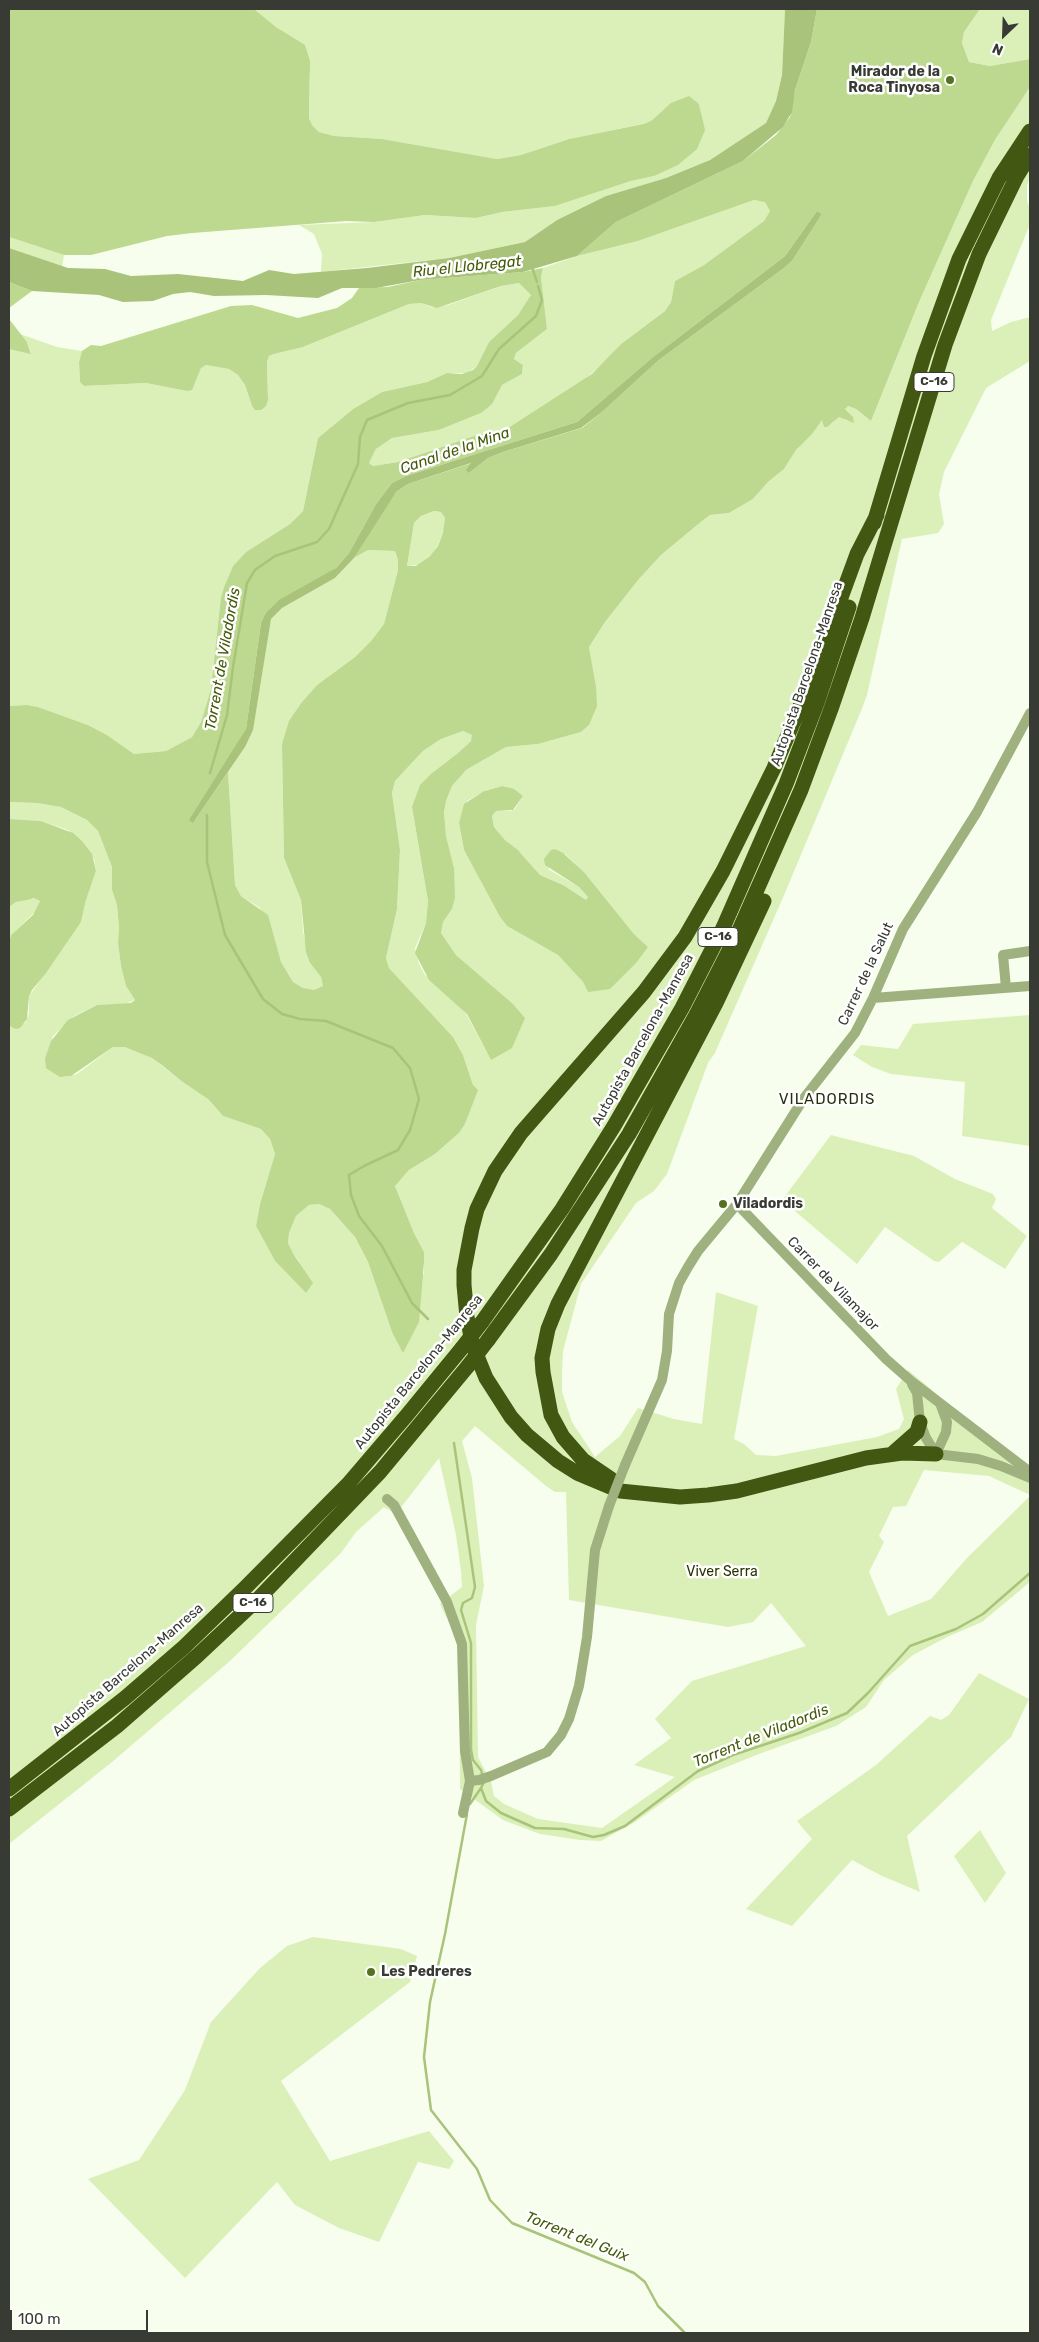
<!DOCTYPE html>
<style>
body{margin:0}
#map{position:relative;width:1039px;height:2342px;overflow:hidden;background:#f7feed;font-family:Rubik,sans-serif}
canvas{display:block}
.frame{position:absolute;inset:0;border:10px solid #383b34;pointer-events:none}
.north{position:absolute;left:979px;top:10px;width:50px;height:50px;-webkit-text-stroke:4px #fff;paint-order:stroke;rotate:204deg;font-size:14px;font-weight:700;line-height:20px;text-align:center;color:#383b34}
.north::after{content:'';display:block;margin:auto;width:18px;height:22px;background:#383b34;clip-path:polygon(50% 0,100% 100%,50% 72%,0 100%)}
.scale{position:absolute;left:10px;top:2310px;width:138px;height:22px;box-sizing:border-box;border:2px solid #383b34;border-top:0;padding-left:6px;font-size:15px;line-height:18px;white-space:nowrap;color:#383b34;-webkit-text-stroke:4px #fff;paint-order:stroke}
</style>
<div id="map">
<canvas width="1039" height="2342"></canvas>
<div class="frame"></div>
<div class="north">N</div>
<div class="scale">100 m</div>
</div>
<script>
const g = document.querySelector('canvas').getContext('2d');
g.lineJoin = 'round';
function paint(path, color) { g.fillStyle = color; g.fill(path, 'evenodd'); }
const shape = rows => new Path2D(rows.map(r => 'M' + r).join(''));
function strokePath(path, color, width, dash) { g.strokeStyle = color; g.lineWidth = width; g.lineCap = dash ? 'butt' : 'round'; g.setLineDash(dash || []); g.stroke(path); }
function label(font, color, halo, rows, align = 'center') {
  g.font = font + ' Rubik,sans-serif'; g.lineWidth = 5; g.setLineDash([]); g.textBaseline = 'middle'; g.strokeStyle = halo; g.fillStyle = color; for (const [text, x, y, turn = 0] of rows) {
    g.save(); g.translate(x, y); g.rotate((+turn || 0) * Math.PI / 180); g.textAlign = isNaN(turn) ? turn : align; if (halo) g.strokeText(text, 0, 0); g.fillText(text, 0, 0); g.restore();
  }
}
const green = shape([
 [254,9,785,9,782,75,776,101,766,123,710,160,666,178,606,196,557,220,525,242,449,258,321,272,322,254,314,234,299,225,374,222,425,215,476,218,502,212,555,206,631,181,654,176,701,113,699,104,663,110,651,121,642,124,569,139,521,155,497,159,382,139,334,136,319,132,312,125,309,118,310,76,305,46,276,27],
 [980,9,1030,9,1030,59,990,66,969,62,962,43,964,32],
 [1030,87,1030,179,1027,185,1027,201,1030,208,1030,224,991,320,992,331,1011,322,1030,317,1030,361,986,388,944,472,939,494,944,524,938,533,902,539,867,695,861,711,785,893,715,1053,708,1063,667,1174,654,1191,636,1203,581,1284,563,1351,562,1372,562,1392,572,1422,595,1457,620,1436,638,1408,674,1419,702,1424,716,1292,758,1306,734,1439,744,1444,756,1455,776,1456,877,1437,899,1429,904,1419,896,1389,908,1370,970,1422,1030,1466,1030,1495,989,1476,924,1470,906,1506,893,1507,879,1536,884,1542,869,1572,888,1616,931,1599,967,1558,1030,1496,1030,1582,982,1622,947,1637,913,1655,884,1680,866,1707,836,1726,759,1754,694,1780,635,1822,601,1841,580,1840,540,1834,503,1820,460,1789,459,1644,440,1604,462,1587,461,1571,456,1535,439,1458,396,1514,384,1507,356,1532,341,1553,230,1661,112,1762,9,1844,9,1026,10,1027,25,1023,29,1014,29,996,81,922,86,900,96,871,94,859,68,830,41,821,9,819,9,802,37,803,61,807,87,820,98,831,112,867,112,890,117,905,119,927,118,943,121,966,126,986,135,1000,125,1004,97,1005,74,1016,53,1036,45,1058,65,1077,77,1074,113,1047,119,1046,130,1048,152,1058,180,1080,204,1095,223,1116,261,1129,270,1139,275,1154,260,1204,256,1226,275,1261,306,1293,299,1261,294,1255,288,1243,289,1233,296,1216,309,1205,319,1204,330,1209,355,1237,368,1262,392,1332,424,1273,424,1252,414,1233,395,1186,409,1170,435,1154,459,1133,465,1124,472,1105,473,1085,463,1055,453,1037,389,968,386,958,397,909,400,850,392,793,395,781,423,751,441,739,463,731,473,735,471,741,458,753,432,773,412,807,428,901,426,923,415,948,419,964,425,975,463,1008,491,1060,512,1003,456,955,441,933,443,922,452,909,454,868,446,836,444,812,446,801,452,786,466,770,506,747,538,744,581,732,589,725,596,686,589,647,605,622,639,579,661,555,702,521,710,515,729,513,753,499,768,482,784,469,796,450,822,420,831,424,839,416,847,421,850,414,845,409,847,406,856,409,871,421,919,302,973,181,995,140],
 [505,786,523,796,515,809,511,811,496,811,492,816,494,827,505,840,520,852,540,875,563,885,586,900,588,897,579,887,548,869,565,854,584,872,634,934,648,947,588,992,583,982,558,955,507,926,500,917,464,850,459,823,467,801,486,790],
 [475,1426,546,1486,555,1492,566,1492,569,1600,728,1627,753,1622,771,1603,806,1646,692,1681,655,1719,671,1738,634,1765,675,1777,602,1828,538,1819,504,1804,494,1796,491,1782,478,1757,476,1625,484,1586,472,1478,462,1441],
 [754,200,765,201,770,211,764,221,704,265,675,281,671,302,665,311,621,344,607,360,583,381,508,428,474,436,398,462,373,466,369,463,376,449,392,438,439,430,481,413,494,399,502,385,522,374,523,365,514,359,516,353,547,329,541,277,543,268,577,256,638,241],
 [9,237,64,255,62,267,9,248],
 [519,283,531,295,529,300,518,315,489,342,477,366,467,373,447,373,427,382,382,392,353,409,318,438,303,511,290,524,246,552,233,566,224,587,211,689,201,722,192,737,166,751,134,754,107,735,88,725,38,707,27,705,9,706,9,349,31,353,27,342,20,334,57,347,82,351,79,362,80,382,84,386,146,383,187,391,197,378,201,367,206,365,229,369,238,375,245,385,252,406,268,400,267,362,269,356,274,354,303,347,409,304,421,303,432,307,448,305,501,286],
 [434,511,441,512,445,518,444,531,438,545,432,554,418,565,407,566,414,523,421,516],
 [368,550,395,551,398,560,398,570,384,624,371,641,355,657,317,685,302,702,282,744,284,858,301,900,303,931,310,963,321,977,323,986,313,991,303,988,293,982,281,962,260,908,241,896,235,885,228,772,245,747,271,619,282,608,335,578,354,558],
 [34,898,40,901,36,911,11,935,9,943,9,907,16,902],
 [1030,1015,1030,1146,962,1136,965,1082,891,1074,872,1067,853,1055,861,1045,898,1049,913,1024],
 [831,1135,914,1156,955,1179,993,1194,996,1199,992,1208,1027,1236,1005,1269,962,1242,939,1262,934,1261,885,1227,857,1264,782,1200],
 [979,1673,1029,1699,1011,1737,907,1836,920,1892,880,1875,852,1860,792,1926,746,1909,812,1839,797,1821,876,1765,930,1716,941,1720,949,1715],
 [980,1830,1006,1873,985,1903,954,1856],
 [313,1937,401,1949,417,1956,410,1982,281,2081,330,2161,429,2131,454,2161,449,2169,418,2162,379,2242,339,2228,295,2205,277,2182,185,2278,88,2179,139,2160,185,2090,211,2022,260,1968,287,1946]
]);
const forest = shape([
 [9,9,254,9,276,27,305,45,310,61,309,118,312,125,319,132,334,136,382,139,497,159,521,155,569,139,643,124,651,121,671,103,689,96,699,104,705,130,697,149,678,165,654,176,631,181,555,206,502,212,476,218,425,215,374,222,346,221,192,233,167,236,91,255,64,255,9,237],
 [817,9,980,9,964,32,962,43,969,62,990,66,1030,59,1030,87,995,140,973,181,919,302,871,421,856,409,848,406,845,409,853,417,854,423,839,417,827,427,824,427,822,420,812,434,796,450,784,469,768,482,753,499,729,513,710,515,702,521,661,555,639,579,605,622,589,647,596,686,597,706,589,725,581,732,538,744,506,747,466,770,452,786,446,801,444,812,446,836,454,868,455,898,452,909,443,922,441,933,456,955,512,1003,525,1018,512,1048,491,1060,467,1014,429,980,415,953,426,923,428,901,412,807,420,785,432,773,458,753,471,741,472,735,463,731,441,739,423,751,395,781,392,793,400,850,397,909,386,958,389,968,453,1037,463,1055,473,1085,478,1090,465,1124,459,1133,435,1154,409,1170,395,1186,414,1233,424,1252,424,1262,419,1322,403,1353,392,1332,368,1262,355,1237,330,1209,319,1204,309,1205,296,1216,289,1233,288,1243,294,1255,313,1283,306,1293,275,1261,256,1226,260,1204,275,1154,270,1139,261,1129,223,1116,208,1099,180,1080,163,1066,152,1058,125,1047,113,1047,71,1076,60,1077,46,1068,45,1058,51,1041,68,1020,97,1005,131,1003,135,1000,126,986,121,966,118,943,119,927,117,905,112,890,112,867,98,831,87,820,61,807,37,803,9,802,9,706,27,705,38,707,88,725,107,735,134,754,166,751,192,737,201,722,211,689,221,598,224,587,233,566,246,552,290,524,303,511,318,438,353,409,382,392,427,382,447,373,462,374,473,370,477,366,489,342,518,315,531,295,519,283,501,286,437,308,421,303,409,304,303,347,274,354,269,356,267,362,268,400,266,406,261,410,255,410,252,406,245,385,238,375,229,369,206,365,201,368,192,390,187,391,146,383,84,386,80,382,79,362,82,351,91,345,101,346,231,306,252,305,298,318,337,308,352,298,359,288,388,287,420,280,523,272,543,268,541,277,547,329,516,353,514,359,523,365,522,374,502,385,492,404,481,413,439,430,392,438,376,449,369,463,373,466,398,462,474,436,508,428,592,374,621,344,665,311,671,302,675,281,704,265,764,221,770,211,765,202,754,200,638,241,577,256,616,222,743,161,776,135,790,117,795,90,811,42],
 [817,211,822,214,792,261,784,268,659,360,602,412,582,428,503,452,488,458,469,473,472,463,408,484,396,492,386,504,354,558,368,550,395,551,398,560,398,570,384,624,371,641,355,657,317,685,302,702,289,721,282,744,284,858,301,900,306,952,310,963,321,977,323,986,314,990,303,988,293,982,281,962,268,915,241,896,235,885,228,772,193,823,246,729,261,623,265,614,336,568,349,553,376,504,392,483,406,476,577,422,653,357,785,256],
 [434,511,441,512,445,518,443,533,438,546,430,556,416,566,407,566,414,523,421,516],
 [9,282,32,291,9,308],
 [9,319,27,342,31,354,9,349],
 [503,786,514,789,523,796,513,810,496,811,492,816,494,827,505,840,518,850,540,875,563,885,586,900,588,897,579,887,545,865,544,859,551,850,555,849,563,853,584,872,634,934,648,947,636,963,610,989,588,992,583,982,558,955,507,926,500,917,464,850,459,823,464,804,484,791],
 [9,819,41,821,73,833,82,841,92,854,96,871,86,900,81,922,46,973,32,990,29,996,27,1019,20,1028,16,1029,9,1026,9,943,11,935,33,915,40,901,34,898,27,900,16,902,9,907]
]);
const water = shape([
 [785,9,817,9,811,42,795,90,792,112,783,127,743,161,616,222,577,256,523,272,420,280,376,288,342,288,318,298,266,295,214,296,190,292,173,294,153,301,123,302,99,295,32,291,9,282,9,248,68,268,105,269,131,276,178,274,243,281,269,270,294,274,367,268,449,258,525,242,557,220,606,196,666,178,710,160,766,123,776,101,782,75],
 [817,211,822,214,792,261,784,268,659,360,602,412,581,428,503,452,488,458,469,473,466,470,471,463,408,484,396,492,354,558,335,578,282,608,271,619,253,730,245,747,193,823,189,820,246,729,261,623,265,614,279,600,336,568,349,553,376,504,392,483,406,476,577,422,653,357,785,256]
]);
const stream = shape([
 [532,267,537,282],
 [210,773,227,715,233,667,247,583,255,570,275,556,317,542,329,529,358,464,360,437,367,420,408,403,450,395,482,376,499,349,536,316,542,300,538,286],
 [207,815,207,862,225,935,263,999,282,1014,300,1019,326,1021,393,1048,410,1068,419,1099,410,1130,398,1150,364,1166,349,1175,351,1195,359,1216,382,1246,412,1303,428,1319],
 [454,1443,475,1587,472,1598,463,1603,461,1610,471,1643,471,1750,473,1760,481,1770,483,1777],
 [484,1782,481,1788,486,1801,501,1813,535,1828,564,1829,593,1837,604,1835,625,1826,698,1771,733,1755,799,1733,847,1713,868,1693,910,1646,956,1629,983,1614,1030,1573],
 [470,1804,481,1788],
 [467,1814,445,1934,430,2002,424,2057,431,2110,477,2169,490,2200,512,2223,634,2273,645,2282,658,2306,685,2333]
]);
const minor = shape([
 [1006,988,1003,955,1030,951],
 [873,998,1030,986],
 [737,1204,886,1359,911,1381,1030,1472],
 [912,1384,917,1393,920,1422,926,1438,936,1454,978,1459,1001,1466,1030,1478],
 [936,1454,946,1432,947,1422,940,1403],
 [625,1465,662,1380,667,1351,669,1314,679,1283,688,1267,698,1251,737,1204,804,1098,855,1033,873,998,903,929,977,812,1030,713],
 [387,1499,394,1505,447,1602,462,1644,465,1751,470,1781,463,1813],
 [470,1781,479,1780,491,1776,547,1752,561,1735,569,1719,579,1686,587,1637,595,1550,609,1506]
]);
const highway = shape([
 [877,515,857,554,809,685,774,768,723,871,685,937,644,992,521,1133,495,1171,477,1209,472,1228,464,1270,464,1285,467,1317,473,1346,486,1378,511,1417,527,1435,558,1461,577,1473,620,1491,680,1497,708,1495,737,1491,866,1458,902,1453,936,1454],
 [874,523,924,356,959,259,999,178,1030,131],
 [482,1322,562,1209,614,1126,682,1008,723,928,786,784,817,703,849,607],
 [488,1340,551,1254,629,1134,696,1015,737,935,801,790,831,709,862,618,945,345,979,254,1017,176,1030,155],
 [892,1454,917,1432,920,1422],
 [611,1479,583,1460,563,1437,551,1415,543,1372,542,1358,548,1329,558,1304,716,1003,764,901],
 [9,1789,125,1698,184,1647,245,1588,348,1484,407,1415,462,1348],
 [9,1809,117,1726,197,1656,260,1597,380,1472,468,1366]
]);
const minorBridge = shape([
 [609,1506,625,1465]
]);
const highwayBridge = shape([
 [462,1348,482,1322],
 [468,1366,488,1340]
]);
const markers = [
 [950,80,5,"#576f21"],
 [723,1204,5,"#576f21"],
 [371,1972,5,"#576f21"]
];
const shields = [
 [934,382,40],
 [718,937,40],
 [253,1603,40]
];
const shieldNames = [
 ["C-16",934,382],
 ["C-16",718,937],
 ["C-16",253,1603]
];
const poiNames = [
 ["Mirador de la",940,72,"right"],
 ["Roca Tinyosa",940,88,"right"],
 ["Viladordis",733,1204],
 ["Les Pedreres",381,1972]
];
const streetNames = [
 ["Autopista Barcelona-Manresa",807,674,-71],
 ["Carrer de la Salut",866,974,-65],
 ["Autopista Barcelona-Manresa",643,1040,-61],
 ["Carrer de Vilamajor",833,1284,46],
 ["Autopista Barcelona-Manresa",419,1372,-51],
 ["Autopista Barcelona-Manresa",128,1670,-41]
];
const parkNames = [
 ["Viver Serra",722,1572]
];
const waterNames = [
 ["Riu el Llobregat",467,267,-6],
 ["Canal de la Mina",455,451,-19],
 ["Torrent de Viladordis",223,659,-80],
 ["Torrent de Viladordis",761,1736,-22],
 ["Torrent del Guix",577,2237,22]
];
const neighbourhoodNames = [
 ["VILADORDIS",827,1100]
];
paint(green, '#dbf0b9');
paint(forest, '#bdd88f');
paint(water, '#a9c37b');
strokePath(stream, '#a9c37b', 2.5);
strokePath(minor, '#9eb17f', 10);
strokePath(highway, '#425711', 15);
strokePath(minorBridge, '#9eb17f', 10);
strokePath(highwayBridge, '#425711', 15);
for (const [x, y, r, color] of markers) { const dot = new Path2D(); dot.arc(x, y, r, 0, 2 * Math.PI); g.fillStyle = color; g.fill(dot); strokePath(dot, '#fff', 2); }
for (const [x, y, w] of shields) { const box = new Path2D(); box.roundRect(x - w / 2, y - 9.5, w, 19, 4); g.fillStyle = '#fff'; g.fill(box); strokePath(box, '#383b34', 1); }
label('bold 12px', '#383b34', null, shieldNames);
label('bold 14px', '#383b34', '#fff', poiNames, 'left');
label('14px', '#383b34', '#fff', streetNames);
label('14px', '#263500', '#fff', parkNames);
label('italic 15px', '#435a07', '#fff', waterNames);
g.letterSpacing = '1px';
label('15px', '#25310c', '#fff', neighbourhoodNames);
g.letterSpacing = '0px';
</script>
